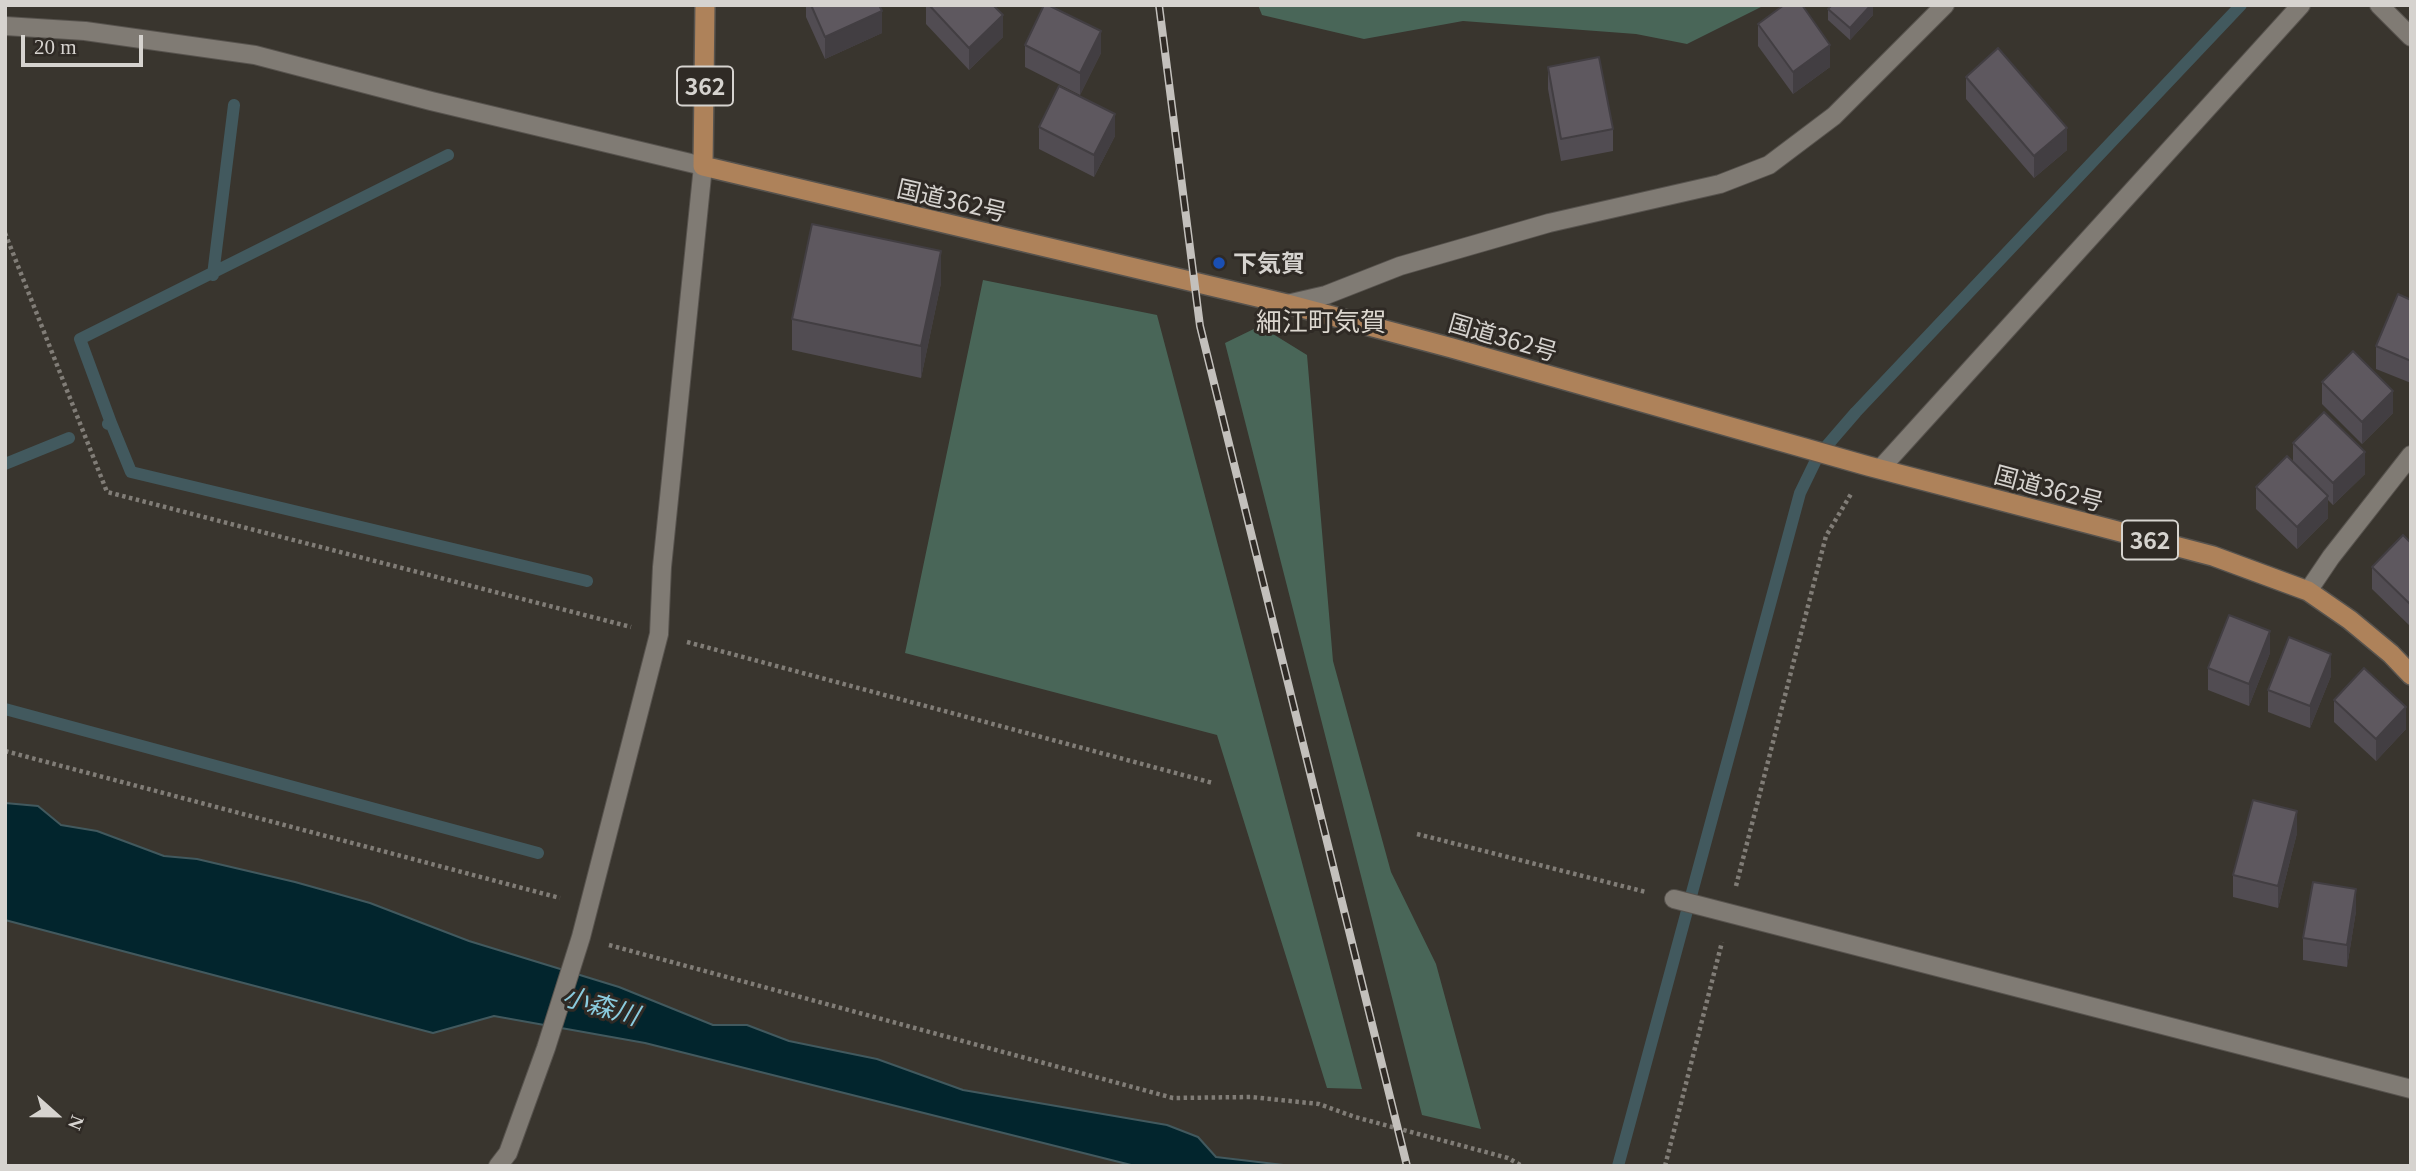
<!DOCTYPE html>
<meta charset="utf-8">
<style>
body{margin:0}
#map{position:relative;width:2416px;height:1171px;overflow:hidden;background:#39352e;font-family:Georgia,serif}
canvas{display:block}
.frame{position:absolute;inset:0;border:7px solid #d6d3cf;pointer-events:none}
.north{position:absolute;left:21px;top:1080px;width:70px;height:70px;-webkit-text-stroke:5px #2f2a25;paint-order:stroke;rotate:111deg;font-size:19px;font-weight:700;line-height:28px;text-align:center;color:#d6d3cf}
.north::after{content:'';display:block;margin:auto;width:24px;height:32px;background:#d6d3cf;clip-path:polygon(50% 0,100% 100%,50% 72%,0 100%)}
.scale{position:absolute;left:21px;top:35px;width:122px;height:32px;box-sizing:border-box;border:4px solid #d6d3cf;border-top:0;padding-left:9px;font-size:21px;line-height:24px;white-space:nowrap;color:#d6d3cf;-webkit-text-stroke:5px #2f2a25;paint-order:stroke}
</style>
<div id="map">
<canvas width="2416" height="1171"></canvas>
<div class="frame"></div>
<div class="north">N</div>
<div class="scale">20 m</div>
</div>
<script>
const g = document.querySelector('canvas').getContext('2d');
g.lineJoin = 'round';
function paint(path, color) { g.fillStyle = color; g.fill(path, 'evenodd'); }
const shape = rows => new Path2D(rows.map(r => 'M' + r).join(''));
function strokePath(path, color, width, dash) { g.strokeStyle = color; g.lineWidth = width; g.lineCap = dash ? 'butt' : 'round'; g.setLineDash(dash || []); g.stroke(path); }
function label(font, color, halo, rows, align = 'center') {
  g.font = font + ' Georgia,"Noto Sans JP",serif'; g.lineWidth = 6; g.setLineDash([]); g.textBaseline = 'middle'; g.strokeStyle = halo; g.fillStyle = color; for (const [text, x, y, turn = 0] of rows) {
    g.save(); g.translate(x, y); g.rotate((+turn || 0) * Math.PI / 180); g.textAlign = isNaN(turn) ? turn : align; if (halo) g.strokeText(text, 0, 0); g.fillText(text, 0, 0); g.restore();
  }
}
const forest = shape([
 [1258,5,1765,5,1687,44,1636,34,1463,21,1364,39,1262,15],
 [983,280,1157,315,1362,1089,1327,1088,1217,735,905,653],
 [1260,326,1307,355,1333,661,1391,872,1436,964,1481,1129,1422,1115,1225,343]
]);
const water = shape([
 [5,803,38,806,61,825,97,831,164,856,197,859,295,882,370,903,469,941,619,987,713,1025,747,1025,789,1041,877,1059,963,1090,1167,1125,1198,1137,1216,1157,1292,1166,1135,1166,645,1043,494,1016,433,1033,5,920,5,803]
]);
const stream = shape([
 [213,275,234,105],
 [111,423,80,339,448,155],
 [108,424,111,423,131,472,587,581],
 [5,464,69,438],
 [5,709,538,853],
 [1618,1166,1800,493,1818,456,1856,412,2241,5]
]);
const path = shape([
 [5,233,107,492,631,627],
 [687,642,1213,783],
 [5,751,560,898],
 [1417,834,1646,892],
 [1736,886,1826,536,1851,494],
 [609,945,1173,1098,1251,1097,1319,1104,1355,1117,1508,1158,1522,1166],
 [1665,1166,1722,942]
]);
const minor = shape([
 [2379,5,2411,37],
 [1287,304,1326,295,1400,266,1549,223,1720,184,1769,165,1834,116,1945,5],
 [1880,469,2301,5],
 [2308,591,2331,557,2411,455],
 [1674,899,2411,1089]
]);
const tertiary = shape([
 [5,26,85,31,255,55,431,101,703,166,662,567,659,634,581,937,546,1048,508,1153,498,1166]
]);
const trunk = shape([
 [705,5,703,166,1287,304,1452,348,1868,466,2213,556,2308,591,2350,620,2391,654,2411,675]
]);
const rail = shape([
 [1159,5,1200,326,1407,1166]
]);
const wall = shape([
 [806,5,879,5,882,33,825,59,806,17],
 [926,5,993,5,1003,37,969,70,926,24],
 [1873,5,1873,15,1850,40,1828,20,1828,9],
 [1758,24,1830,67,1793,94,1758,46],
 [1025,45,1101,53,1080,95,1025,67],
 [1548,67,1613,129,1613,151,1561,161,1548,89],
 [1966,77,2067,150,2034,178,1966,99],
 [1039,127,1115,136,1094,177,1039,149],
 [941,283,921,378,792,350,792,319],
 [2411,300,2411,383,2376,369,2376,346],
 [2322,382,2393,413,2362,444,2322,404],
 [2293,443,2365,474,2333,505,2328,500,2328,518,2297,549,2256,509,2256,487,2293,461],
 [2411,543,2411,627,2372,589,2372,567],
 [2270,653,2249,706,2208,690,2208,668],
 [2331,676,2310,728,2268,712,2268,690],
 [2334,700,2406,729,2376,761,2334,722],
 [2297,833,2278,908,2233,897,2233,875],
 [2356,911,2347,967,2303,960,2303,938]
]);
const shadedWall = shape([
 [1871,5,1873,5,1873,15,1850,40,1850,28],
 [882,11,882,33,825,59,825,37],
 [1003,15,1003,37,969,70,969,48],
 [1101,31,1101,53,1080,95,1080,73],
 [1830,45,1830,67,1793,94,1793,72],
 [1115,114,1115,136,1094,177,1094,155],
 [2067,128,2067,150,2034,178,2034,156],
 [941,251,941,283,921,378,921,346],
 [2393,391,2393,413,2362,444,2362,422],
 [2365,452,2365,474,2333,505,2333,483],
 [2328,496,2328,518,2297,549,2297,527],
 [2270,631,2270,653,2249,706,2249,684],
 [2331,654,2331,676,2310,728,2310,706],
 [2406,707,2406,729,2376,761,2376,739],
 [2297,811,2297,833,2278,908,2278,886],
 [2356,889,2356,911,2347,967,2347,945]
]);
const building = shape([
 [811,5,879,5,882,11,825,37,811,5],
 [929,5,993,5,1003,15,969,48,929,5],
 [1044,5,1048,5,1101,31,1080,73,1025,45,1044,5],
 [1784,5,1802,5,1830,45,1793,72,1758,24,1784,5],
 [1832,5,1871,5,1850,28,1828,9,1832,5],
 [1998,48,2067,128,2034,156,1966,77,1998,48],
 [1599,57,1613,129,1561,139,1548,67,1599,57],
 [1059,86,1115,114,1094,155,1039,127,1059,86],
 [812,224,941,251,921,346,792,319,812,224],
 [2398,294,2411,300,2411,361,2376,346,2398,294],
 [2353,351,2393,391,2362,422,2322,382,2353,351],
 [2324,412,2365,452,2333,483,2293,443,2324,412],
 [2287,456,2328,496,2297,527,2256,487,2287,456],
 [2403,535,2411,543,2411,605,2372,567,2403,535],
 [2229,615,2270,631,2249,684,2208,668,2229,615],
 [2289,637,2331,654,2310,706,2268,690,2289,637],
 [2364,668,2406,707,2376,739,2334,700,2364,668],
 [2253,800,2297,811,2278,886,2233,875,2253,800],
 [2313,882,2356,889,2347,945,2303,938,2313,882]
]);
const markers = [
 [1219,263,7,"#1a4fb4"]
];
const shields = [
 [705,86,56],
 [2150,540,56]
];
const shieldNames = [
 ["362",705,86],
 ["362",2150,540]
];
const streetNames = [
 ["国道362号",952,200,13],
 ["国道362号",1503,337,16],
 ["国道362号",2049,488,15]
];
const poiNames = [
 ["下気賀",1233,263]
];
const neighbourhoodNames = [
 ["細江町気賀",1321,321]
];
const waterNames = [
 ["小森川",601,1005,16]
];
paint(forest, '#496658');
paint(water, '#02252d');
strokePath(water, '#42595e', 2);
strokePath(stream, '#42595e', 12);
strokePath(minor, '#57534e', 20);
strokePath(tertiary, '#57534e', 20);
strokePath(trunk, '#57534e', 22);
strokePath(path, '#817d77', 4.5, [3.5, 3.5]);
strokePath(minor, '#807b74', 18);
strokePath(tertiary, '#807b74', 18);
strokePath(trunk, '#ae825a', 19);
strokePath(rail, '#c3c0bc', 8);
strokePath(rail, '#2f2a25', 5, [16]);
paint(wall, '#514c52');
paint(shadedWall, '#423e42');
paint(building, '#5e585f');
strokePath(building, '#423e42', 2);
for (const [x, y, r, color] of markers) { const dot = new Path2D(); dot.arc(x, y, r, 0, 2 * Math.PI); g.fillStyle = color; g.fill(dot); strokePath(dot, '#2f2a25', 2.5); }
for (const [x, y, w] of shields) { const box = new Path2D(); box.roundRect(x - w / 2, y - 19.5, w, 39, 5); g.fillStyle = '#2f2a25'; g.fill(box); strokePath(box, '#d6d3cf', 2); }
label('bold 23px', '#d6d3cf', null, shieldNames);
label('24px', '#d6d3cf', '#2f2a25', streetNames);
label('bold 24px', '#d6d3cf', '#2f2a25', poiNames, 'left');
label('26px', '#dcd7cf', '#2f2a25', neighbourhoodNames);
label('italic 26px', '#8acbde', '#2f2a25', waterNames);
</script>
